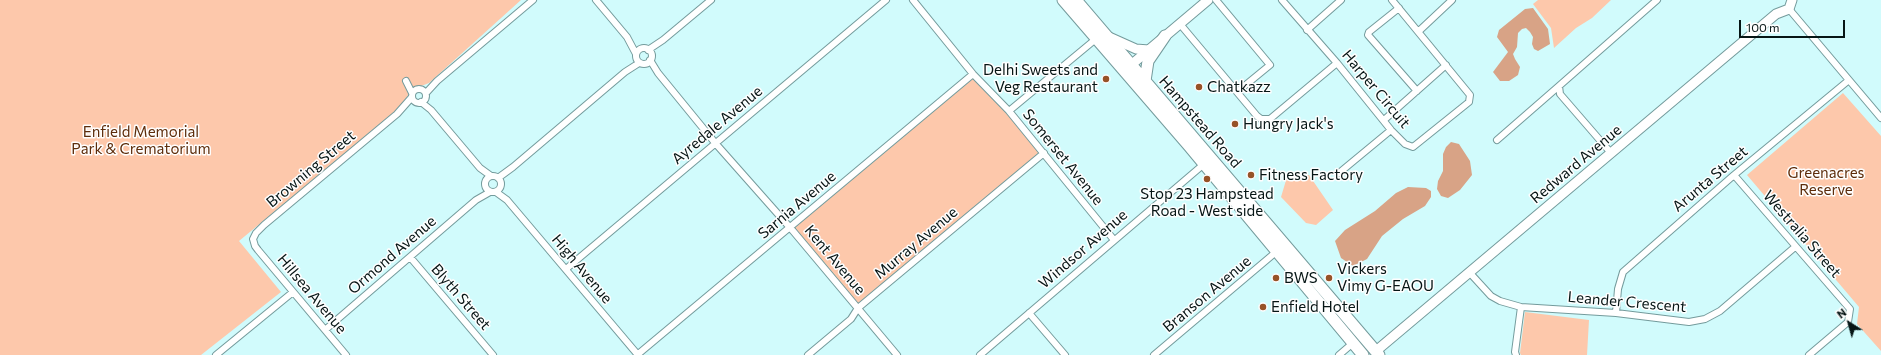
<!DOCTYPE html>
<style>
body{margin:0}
#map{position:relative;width:1881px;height:355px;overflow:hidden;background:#d1fbfc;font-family:Commissioner,sans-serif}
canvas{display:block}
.north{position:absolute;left:1829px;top:303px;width:40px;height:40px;-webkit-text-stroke:3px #fefefe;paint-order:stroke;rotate:323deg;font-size:11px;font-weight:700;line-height:16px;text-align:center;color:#061515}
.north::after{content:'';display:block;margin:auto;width:14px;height:18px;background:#061515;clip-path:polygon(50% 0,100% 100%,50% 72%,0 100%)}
.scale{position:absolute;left:1739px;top:20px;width:106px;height:18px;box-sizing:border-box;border:2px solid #061515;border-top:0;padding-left:5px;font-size:12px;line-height:14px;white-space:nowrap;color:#061515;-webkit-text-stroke:3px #fefefe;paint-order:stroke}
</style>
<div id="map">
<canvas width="1881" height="355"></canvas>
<div class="north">N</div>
<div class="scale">100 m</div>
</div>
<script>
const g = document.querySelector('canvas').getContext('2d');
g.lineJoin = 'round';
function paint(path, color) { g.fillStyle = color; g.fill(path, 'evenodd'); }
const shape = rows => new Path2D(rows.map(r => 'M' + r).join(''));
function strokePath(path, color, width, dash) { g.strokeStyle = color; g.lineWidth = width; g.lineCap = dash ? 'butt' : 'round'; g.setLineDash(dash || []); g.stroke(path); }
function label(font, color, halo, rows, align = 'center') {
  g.font = font + ' Commissioner,sans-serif'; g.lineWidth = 3; g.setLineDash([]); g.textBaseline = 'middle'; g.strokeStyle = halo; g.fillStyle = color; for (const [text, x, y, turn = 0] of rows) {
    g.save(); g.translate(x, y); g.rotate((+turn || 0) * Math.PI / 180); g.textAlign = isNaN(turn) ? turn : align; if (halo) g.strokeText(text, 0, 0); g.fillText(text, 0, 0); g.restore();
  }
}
const green = shape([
 [0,0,521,0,429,83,411,90,401,107,239,241,281,292,201,355,0,355],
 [1538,0,1611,0,1592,18,1576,28,1554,48,1551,28,1533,4],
 [973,74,1044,153,858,308,790,228],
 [1843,93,1881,136,1881,351,1857,324,1859,307,1747,175],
 [1309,175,1333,210,1316,225,1306,223,1281,197,1287,177],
 [1525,312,1589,320,1587,355,1521,355,1520,353]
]);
const water = shape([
 [1533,8,1548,29,1550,44,1538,51,1534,49,1532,44,1533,37,1530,32,1526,28,1522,29,1518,33,1517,47,1513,54,1515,59,1520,67,1518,75,1509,81,1500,81,1493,72,1508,52,1497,37,1499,30,1525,9],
 [1451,142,1459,144,1470,161,1472,175,1460,190,1448,198,1441,196,1437,189,1438,181,1443,171,1443,154,1446,147],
 [1408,187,1426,188,1431,191,1431,197,1425,206,1403,219,1382,236,1367,259,1353,266,1341,258,1335,241,1345,230,1375,211,1396,193]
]);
const street = shape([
 [596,0,627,37,636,54],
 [913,0,973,74,1009,111,1114,240],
 [1216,0,1270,65,1237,92],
 [1282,0,1337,63,1391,130,1405,144,1413,147,1469,102,1470,95,1392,0],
 [1399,8,1369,32,1368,35,1417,91],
 [1789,9,1881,118],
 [1180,24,1257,116,1261,119,1270,119,1337,63],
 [1307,30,1341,0],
 [1419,31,1452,0],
 '636 56a8 8 0 1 1 16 0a8 8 0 1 1-16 0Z',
 [648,50,663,40,711,0],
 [650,60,658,73,716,144,793,231,897,355],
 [406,81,412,93],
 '412 96a7 7 0 1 1 14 0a7 7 0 1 1-14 0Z',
 [426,93,437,81,533,0],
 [421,102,431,110,480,168,491,176],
 [1009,111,1097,38],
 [1384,120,1446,65],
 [1497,140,1559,86],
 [1611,153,1560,94,1559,86,1657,0],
 [1339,173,1391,130],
 [1734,175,1850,309,1848,322,1809,355],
 '485 184a8 8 0 1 1 16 0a8 8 0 1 1-16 0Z',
 [498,178,513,167,625,72,639,63],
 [496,192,507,200,638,355],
 [410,257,493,355],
 [566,269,886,0],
 [1469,272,1491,296,1500,301,1521,307,1616,313,1689,322,1705,319,1720,311,1795,247],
 [1029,313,1065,355],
 [1616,313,1618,289,1623,272,1734,175,1849,80],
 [325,330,476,200,490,192],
 [216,355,293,292],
 [346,355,258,250,255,246,253,239,256,233,264,225,397,114,412,97],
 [637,355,973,74],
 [808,355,851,319,858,308,1044,153],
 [980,355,1204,164],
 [1154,355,1276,252],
 [1339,355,1353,343],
 [1516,355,1515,352,1521,307]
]);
const secondary = shape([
 [1107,36,1136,49,1149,50],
 [1132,71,1131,65,1208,0],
 [1376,351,1776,14,1789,9,1792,0]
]);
const highway = shape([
 [1063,0,1189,146,1363,355],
 [1076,0,1379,355],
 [1145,81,1148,61,1165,36]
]);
const markers = [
 [1106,79,4,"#975227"],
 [1199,87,4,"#975227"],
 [1235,124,4,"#975227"],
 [1251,175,4,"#975227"],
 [1207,179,4,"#975227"],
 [1276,278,4,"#975227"],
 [1329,278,4,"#975227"],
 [1263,307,4,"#975227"]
];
const poiNames = [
 ["Delhi Sweets and",1098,70,"right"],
 ["Veg Restaurant",1098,87,"right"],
 ["Chatkazz",1207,87],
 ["Hungry Jack's",1243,124],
 ["Fitness Factory",1259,175],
 ["Stop 23 Hampstead",1207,194,"center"],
 ["Road - West side",1207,211,"center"],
 ["Vickers",1337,269],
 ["Vimy G-EAOU",1337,286],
 ["BWS",1284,278],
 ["Enfield Hotel",1271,307]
];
const streetNames = [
 ["Harper Circuit",1376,89,50],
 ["Hampstead Road",1200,122,49],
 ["Ayredale Avenue",717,125,-40],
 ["Somerset Avenue",1063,157,51],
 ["Redward Avenue",1576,164,-40],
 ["Browning Street",311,169,-40],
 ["Arunta Street",1710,179,-40],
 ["Sarnia Avenue",797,205,-40],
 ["Westralia Street",1802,234,49],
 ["Murray Avenue",916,243,-40],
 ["Windsor Avenue",1083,249,-41],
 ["Ormond Avenue",392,255,-41],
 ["Kent Avenue",835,260,50],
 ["High Avenue",582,269,50],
 ["Hillsea Avenue",312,294,50],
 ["Branson Avenue",1207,294,-40],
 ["Blyth Street",461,297,49],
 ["Leander Crescent",1627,302,5]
];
const parkNames = [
 ["Enfield Memorial",141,132],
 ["Park & Crematorium",141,149],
 ["Greenacres",1826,173],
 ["Reserve",1826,190]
];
paint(green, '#fdc8ab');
paint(water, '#d8a386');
strokePath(street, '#749b9c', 8);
strokePath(secondary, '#749b9c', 11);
strokePath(highway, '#749b9c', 13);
strokePath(street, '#fff', 6);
strokePath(secondary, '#fff', 9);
strokePath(highway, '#fff', 11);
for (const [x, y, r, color] of markers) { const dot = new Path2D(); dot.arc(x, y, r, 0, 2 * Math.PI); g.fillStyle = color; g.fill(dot); strokePath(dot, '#fefefe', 1.5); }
label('15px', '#061515', '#fefefe', poiNames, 'left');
label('15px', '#061515', '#fefefe', streetNames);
label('15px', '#5d2c0a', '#fefefe', parkNames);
</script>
